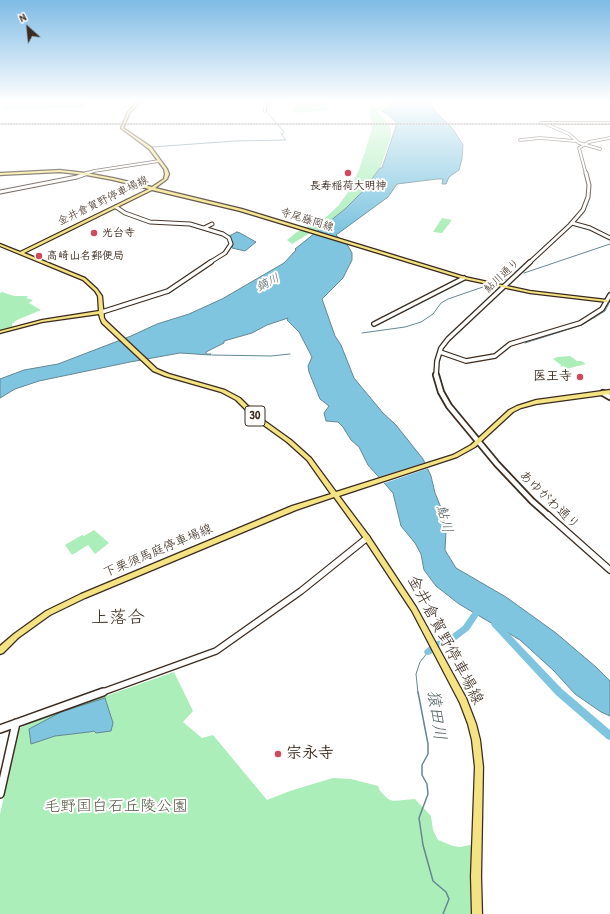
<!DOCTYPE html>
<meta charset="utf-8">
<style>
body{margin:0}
#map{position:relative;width:610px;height:914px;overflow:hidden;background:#fff;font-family:"Patrick Hand",sans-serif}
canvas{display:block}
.north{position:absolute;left:8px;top:8px;width:40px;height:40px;-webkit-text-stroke:3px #fff;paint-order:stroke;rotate:333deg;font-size:11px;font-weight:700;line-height:16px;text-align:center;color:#3b2a1e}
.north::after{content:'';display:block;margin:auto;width:14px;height:18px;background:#3b2a1e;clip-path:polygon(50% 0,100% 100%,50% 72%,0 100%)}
</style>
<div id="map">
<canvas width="610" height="914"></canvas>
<div class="north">N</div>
</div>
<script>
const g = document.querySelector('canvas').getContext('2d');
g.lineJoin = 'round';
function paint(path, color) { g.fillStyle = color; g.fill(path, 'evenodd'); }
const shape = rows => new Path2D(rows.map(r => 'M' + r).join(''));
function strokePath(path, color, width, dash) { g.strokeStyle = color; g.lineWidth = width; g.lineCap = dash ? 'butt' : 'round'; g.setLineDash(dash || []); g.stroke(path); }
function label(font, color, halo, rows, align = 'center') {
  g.font = font + ' "Patrick Hand","Klee One",sans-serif'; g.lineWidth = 4; g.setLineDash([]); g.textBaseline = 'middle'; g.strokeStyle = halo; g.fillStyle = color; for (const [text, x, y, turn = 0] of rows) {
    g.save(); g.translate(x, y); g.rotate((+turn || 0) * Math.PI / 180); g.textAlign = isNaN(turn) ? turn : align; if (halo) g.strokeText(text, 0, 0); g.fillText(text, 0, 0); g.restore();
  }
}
const green = shape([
 [10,102,87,102,81,108,0,109],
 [295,102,328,102,328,110,294,113,292,108],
 [389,102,398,103,395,106,382,111,376,111,388,123,391,130,391,137,380,168,366,188,345,209,313,234,310,233,292,244,287,240,297,232,324,219,338,206,349,191,359,170,364,154,365,154,366,148,372,129,369,104,378,107,387,105],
 [442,218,452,220,442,233,433,232],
 [2,292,14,296,28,296,26,298,33,300,29,303,41,310,17,320,12,324,12,328,0,332,0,293],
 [570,356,577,361,581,361,586,364,566,369,564,366,560,367,561,365,553,359,557,357],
 [94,530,109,543,95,554,88,545,72,555,65,545,82,535,84,536],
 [174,672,193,711,183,722,202,738,213,735,267,800,290,791,333,778,351,779,378,786,380,791,388,799,393,801,415,799,431,816,433,830,438,840,453,846,460,847,475,844,472,914,0,914,0,814,20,728,49,714,78,703,81,704,106,696]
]);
const water = shape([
 [397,102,429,102,436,112,453,129,463,145,462,159,459,170,449,177,446,184,442,184,443,179,437,179,397,184,388,197,336,235,348,246,352,253,352,260,343,278,322,299,335,336,341,345,354,378,383,413,396,425,423,459,431,476,435,493,442,510,446,531,445,550,456,568,506,597,556,633,596,667,610,681,610,716,601,712,575,694,554,671,520,640,459,604,436,586,424,570,421,554,415,543,401,526,393,493,368,465,359,447,351,440,343,427,338,422,326,421,324,413,329,406,320,399,309,372,308,366,312,357,299,332,287,320,288,318,267,325,252,333,224,341,224,343,206,352,206,354,211,354,211,355,180,353,130,362,39,381,15,389,0,398,0,379,24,370,58,364,131,336,157,324,189,314,222,299,284,263,296,250,295,249,345,209,362,192,380,168,382,168,397,123,386,113,382,111,395,106,397,102],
 [237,232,240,233,256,242,245,251,232,248,233,243,229,236,237,232],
 [105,698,113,723,111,731,96,733,94,731,89,732,55,736,31,744,29,729,61,712,105,698]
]);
const pier = shape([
 [427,462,429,468,382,484,376,478]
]);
const streamFar1 = shape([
 [271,102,266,108,267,112,284,132],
 [82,108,87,102],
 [152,147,235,141,286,140,281,134,284,133],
 [524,273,610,244],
 [493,283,506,279],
 [362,333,405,327,421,322,433,314,441,303,448,299,486,286],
 [525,343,582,325,605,311,610,301],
 [212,355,271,356,290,354],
 [418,693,416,674,420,662,428,652]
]);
const stream = shape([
 [418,692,428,744,428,754,422,765,422,775,427,784,428,794,419,818,423,845,433,881,446,892,449,899,443,914]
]);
const river = shape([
 [479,606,482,607,483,609,469,630,456,640,439,647,431,654,428,655,425,654,424,652,425,650,433,643,450,636,463,626,476,607,479,606],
 [495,621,498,622,562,689,610,730,610,740,607,739,556,695,492,626,491,624,492,622,495,621]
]);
const minorFar5 = shape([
 [265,111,265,106,270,102],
 [541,123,610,123],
 [546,124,569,134,579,143,600,149],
 [520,140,540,138,575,141],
 [85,174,94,171,159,161],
 [586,174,579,148,589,142,610,138]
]);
const minorFar4 = shape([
 [0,192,77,177,88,173],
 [116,207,125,213,150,222,190,224,223,234,229,238,231,244,225,253,209,263],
 [572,223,590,228,610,238],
 [204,228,212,224],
 [529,263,570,225,583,210,588,197,589,185,586,173]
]);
const minorFar3 = shape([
 [102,312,168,291,211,262],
 [374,324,464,278],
 [440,352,466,361,495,356,510,344,580,323,602,309,610,295],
 [436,376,437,361,441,348,448,339,530,262]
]);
const minorFar2 = shape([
 [436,375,441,392,449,406,497,464,532,501,549,516],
 [603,393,610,397]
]);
const minorFar1 = shape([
 [548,515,610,570],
 [100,693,216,651,301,591,367,538]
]);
const minor = shape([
 [0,729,103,692],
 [0,794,16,723]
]);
const major = shape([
 [137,102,140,102,130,112,123,128,151,147,167,169,169,174,167,179,155,188,242,209,465,277,530,291,607,300,609,301,607,302,530,293,464,279,240,211,152,190,24,253,85,278,97,289,102,296,104,318,106,321,157,369,169,374,225,390,240,398,259,417,291,440,311,458,336,492,453,455,471,445,509,410,517,406,536,400,610,390,610,394,536,404,521,408,513,412,475,447,457,457,339,496,369,536,416,607,466,698,476,724,480,740,483,767,481,876,482,914,472,914,471,876,475,767,472,740,468,724,460,703,412,611,365,540,334,497,296,510,85,598,50,615,18,638,3,653,0,654,0,646,14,634,46,611,81,594,292,506,331,494,307,460,287,442,255,419,236,400,221,392,165,376,153,371,102,323,100,318,99,314,42,322,0,333,0,331,42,320,99,311,98,296,95,291,83,280,0,246,0,244,20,252,149,189,113,180,86,175,60,172,0,175,0,173,60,170,86,173,113,178,152,187,164,179,165,174,164,169,149,149,121,128,128,112,137,102]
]);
const rail = shape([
 [0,124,610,124]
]);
const markers = [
 [348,173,4,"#d1495b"],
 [94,233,4,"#d1495b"],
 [39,256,4,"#d1495b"],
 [580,377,4,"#d1495b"],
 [278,754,4,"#d1495b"]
];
const farPoinames = [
 ["長寿稲荷大明神",348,186,"center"],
 ["光台寺",102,233],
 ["高崎山名郵便局",47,256]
];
const farStreetnames = [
 ["金井倉賀野停車場線",103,201,-26],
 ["寺尾藤岡線",307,220,17],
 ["鮎川通り",502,276,-43]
];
const farWaternames = [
 ["鏑川",268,283,-27]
];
const shields = [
 [255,416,20]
];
const shieldNames = [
 ["30",255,416]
];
const poiNames = [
 ["医王寺",572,377]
];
const streetNames = [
 ["あゆがわ通り",549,500,44],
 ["下栗須馬庭停車場線",158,551,-23]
];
const waterNames = [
 ["鮎川",444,519,76]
];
const nearStreetnames = [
 ["金井倉賀野停車場線",445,640,62]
];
const nearPoinames = [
 ["宗永寺",286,754]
];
const nearParknames = [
 ["毛野国白石丘陵公園",116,807]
];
const nearWaternames = [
 ["猿田川",436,715,82]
];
const nearQuarternames = [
 ["上落合",118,618]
];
paint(green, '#abeeb9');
paint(water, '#7fc5e0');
strokePath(water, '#648792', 1);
paint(pier, '#fff');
strokePath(streamFar1, '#648792', 1);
strokePath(stream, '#648792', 1.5);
paint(river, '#7fc5e0');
strokePath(minorFar5, '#3b2a1e', 3.5);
strokePath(minorFar4, '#3b2a1e', 5);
strokePath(minorFar3, '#3b2a1e', 6);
strokePath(minorFar2, '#3b2a1e', 8);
strokePath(minorFar1, '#3b2a1e', 8);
strokePath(minor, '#3b2a1e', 10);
strokePath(major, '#3b2a1e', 2.5);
strokePath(minorFar5, '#fff', 2);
strokePath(minorFar4, '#fff', 3);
strokePath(minorFar3, '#fff', 3.5);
strokePath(minorFar2, '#fff', 4.5);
strokePath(minorFar1, '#fff', 5.5);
strokePath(minor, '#fff', 7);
paint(major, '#f4e382');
strokePath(rail, '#3b2a1e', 1.5);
strokePath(rail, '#fff', 1, [1.5]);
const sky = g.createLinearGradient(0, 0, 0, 230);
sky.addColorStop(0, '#7ebbe5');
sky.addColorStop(0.44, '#fff');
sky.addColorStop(1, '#ffffff00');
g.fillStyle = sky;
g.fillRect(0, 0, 610, 230);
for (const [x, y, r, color] of markers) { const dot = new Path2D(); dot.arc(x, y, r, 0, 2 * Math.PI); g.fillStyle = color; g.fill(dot); strokePath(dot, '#fff', 1.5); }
label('bold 11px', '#3b2a1e', '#fff', farPoinames, 'left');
label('11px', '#3b2a1e', '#fff', farStreetnames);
label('italic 12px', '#536062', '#fff', farWaternames);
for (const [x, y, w] of shields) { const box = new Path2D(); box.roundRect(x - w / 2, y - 10, w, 20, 3); g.fillStyle = '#fff'; g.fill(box); strokePath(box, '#3b2a1e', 1); }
label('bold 12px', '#3b2a1e', null, shieldNames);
label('bold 13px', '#3b2a1e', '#fff', poiNames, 'right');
label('13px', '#3b2a1e', '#fff', streetNames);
label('italic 14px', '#536062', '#fff', waterNames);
label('16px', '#3b2a1e', '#fff', nearStreetnames);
label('bold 16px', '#3b2a1e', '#fff', nearPoinames, 'left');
label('16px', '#575b45', '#fff', nearParknames);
label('italic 17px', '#536062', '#fff', nearWaternames);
label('18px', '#3b2a1e', '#fff', nearQuarternames);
</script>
